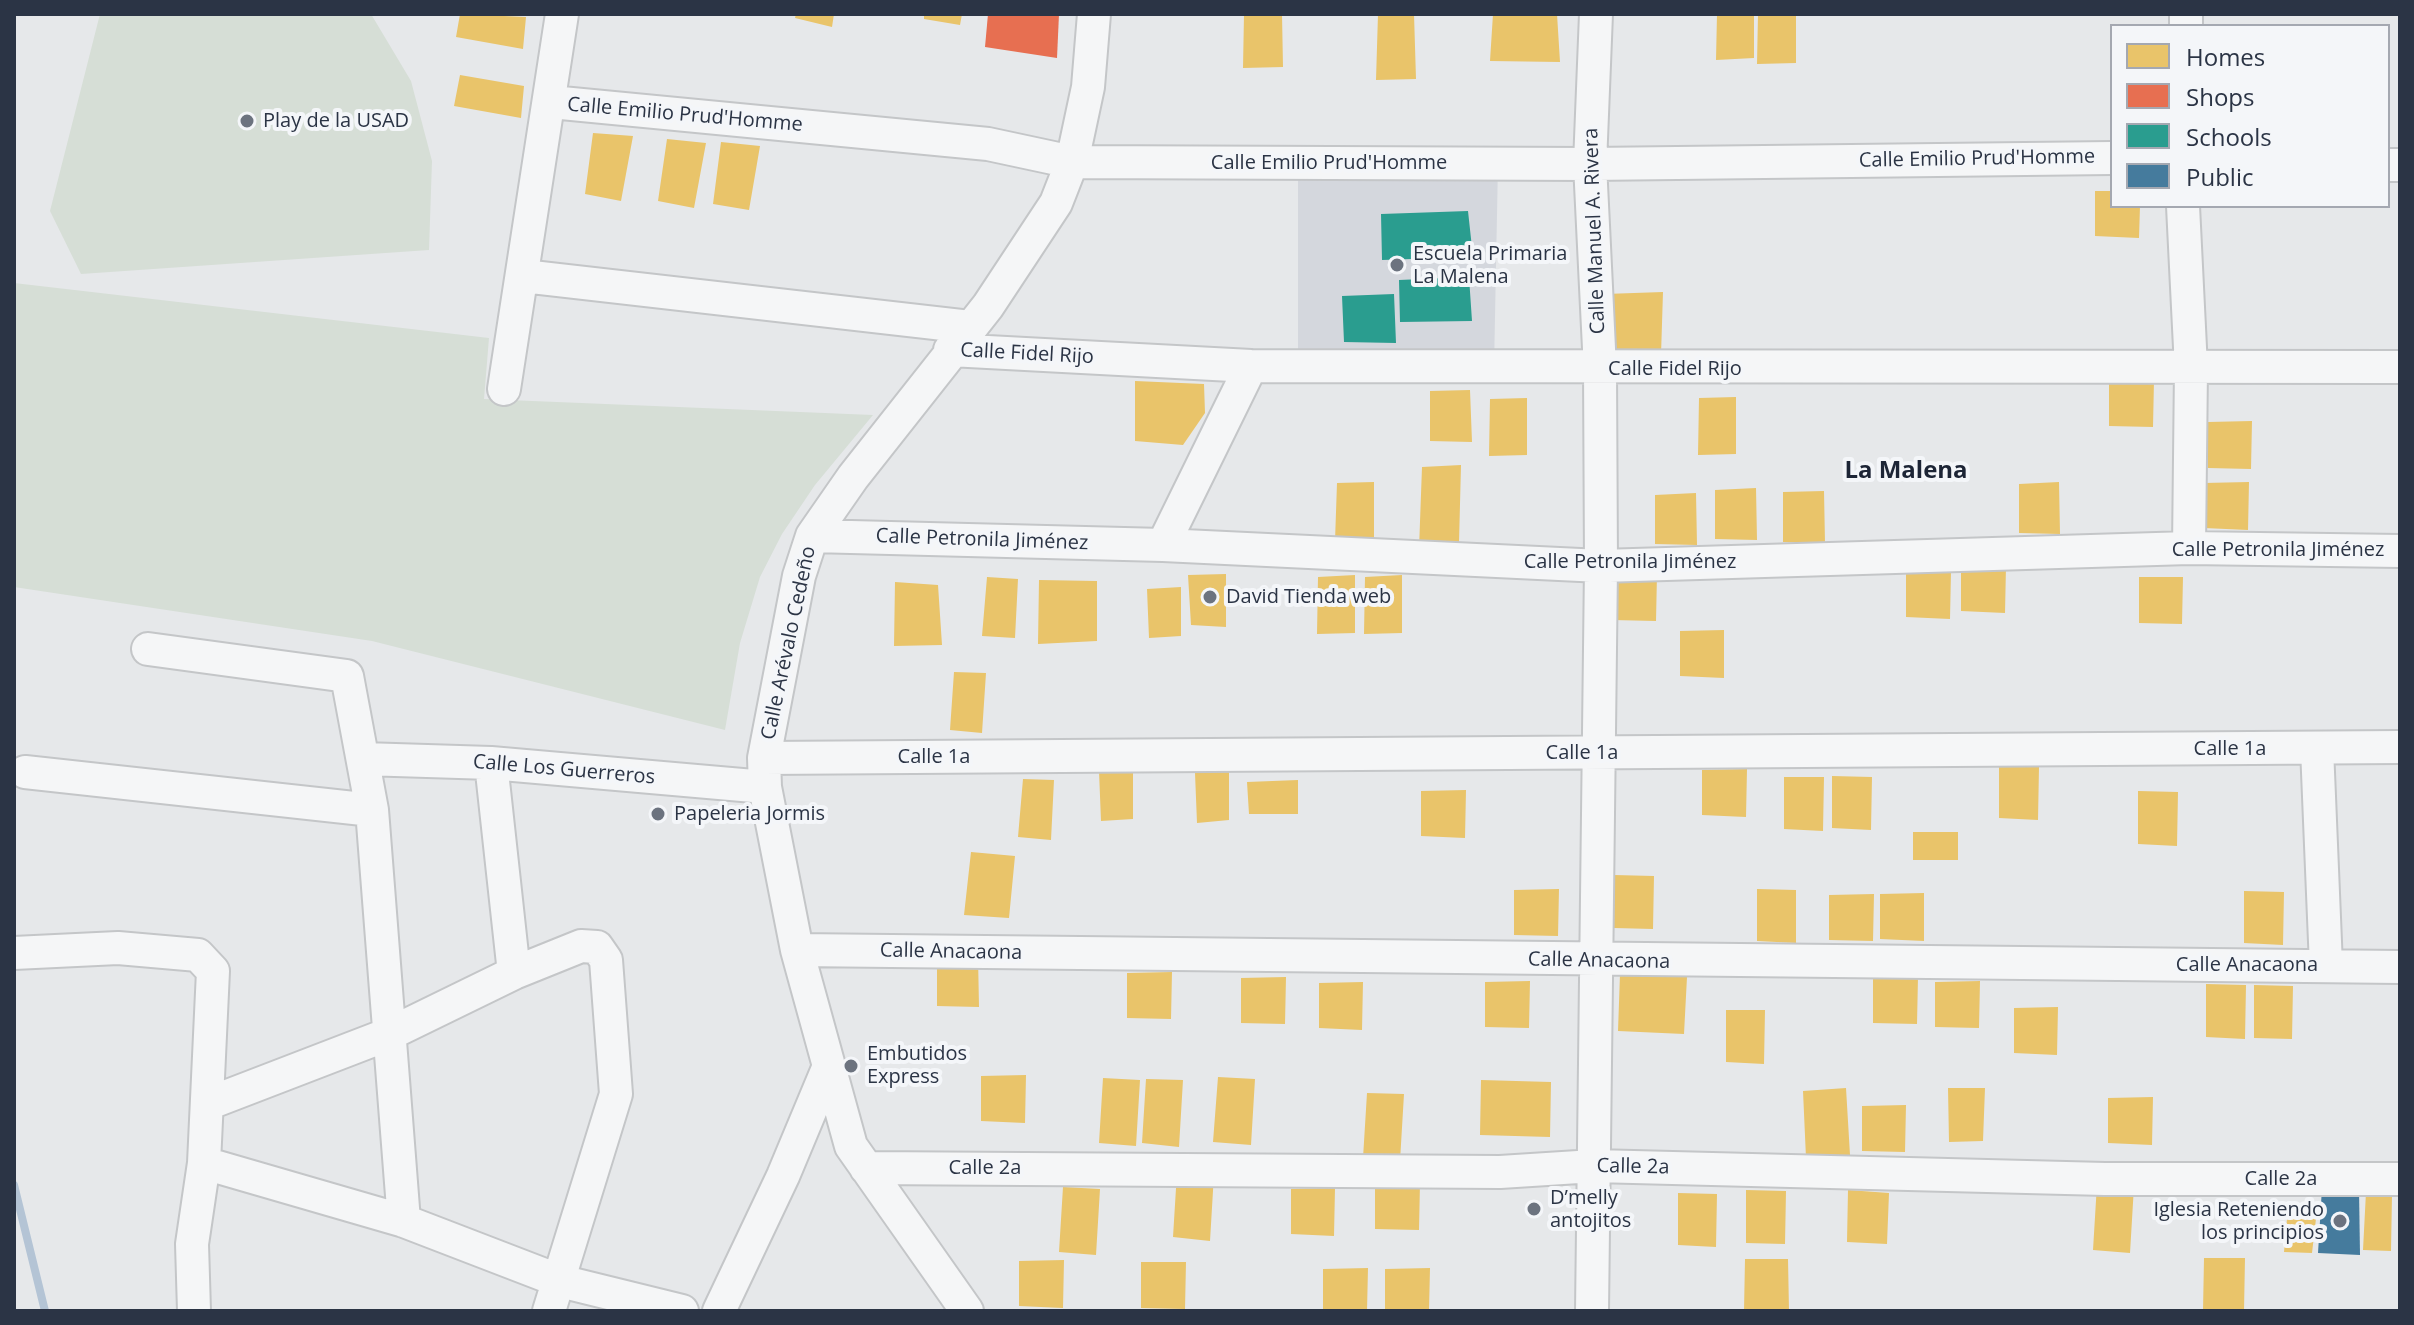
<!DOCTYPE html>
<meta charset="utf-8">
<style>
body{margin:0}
#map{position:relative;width:2414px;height:1325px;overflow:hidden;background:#e6e8ea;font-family:"Open Sans",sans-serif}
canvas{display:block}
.frame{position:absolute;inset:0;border:16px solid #2b3445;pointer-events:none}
.legend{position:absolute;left:2110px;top:24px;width:280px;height:184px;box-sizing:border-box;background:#f4f6f9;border:2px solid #a4a8b1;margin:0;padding:10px 14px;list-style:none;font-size:24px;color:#2b3445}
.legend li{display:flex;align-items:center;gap:16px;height:40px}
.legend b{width:40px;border:2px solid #a4a8b1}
</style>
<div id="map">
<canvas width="2414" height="1325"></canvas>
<div class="frame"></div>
<ul class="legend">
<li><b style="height:22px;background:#e9c46a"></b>Homes</li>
<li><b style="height:22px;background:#e76f51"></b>Shops</li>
<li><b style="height:22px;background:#2a9d8f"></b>Schools</li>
<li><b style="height:22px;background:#457b9d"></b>Public</li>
</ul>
</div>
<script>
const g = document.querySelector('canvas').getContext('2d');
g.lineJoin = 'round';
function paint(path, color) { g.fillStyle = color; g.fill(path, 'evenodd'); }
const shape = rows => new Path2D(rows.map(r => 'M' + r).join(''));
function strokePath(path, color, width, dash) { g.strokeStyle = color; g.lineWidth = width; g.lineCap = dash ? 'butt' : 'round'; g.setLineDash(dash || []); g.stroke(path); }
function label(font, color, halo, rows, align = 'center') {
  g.font = font + ' "Open Sans",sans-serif'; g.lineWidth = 8; g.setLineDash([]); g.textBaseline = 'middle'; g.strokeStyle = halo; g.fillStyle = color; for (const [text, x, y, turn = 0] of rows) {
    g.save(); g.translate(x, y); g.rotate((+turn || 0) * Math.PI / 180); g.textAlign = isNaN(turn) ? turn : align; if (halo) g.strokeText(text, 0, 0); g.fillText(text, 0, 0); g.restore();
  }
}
const built = shape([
 [1298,163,1498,164,1494,368,1298,367]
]);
const green = shape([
 [100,14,371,14,411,81,432,161,429,250,81,274,50,211],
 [14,283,489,338,484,399,873,415,815,485,782,534,760,577,740,643,725,730,372,641,14,587]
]);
const homes = shape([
 [460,14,526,17,523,49,456,37],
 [796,14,834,14,832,27,795,18],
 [924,14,962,14,960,25,924,19],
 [1244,14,1282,14,1283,67,1243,68],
 [1378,14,1414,14,1416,79,1376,80],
 [1493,14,1557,14,1560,62,1490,61],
 [1717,14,1754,14,1754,58,1716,60],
 [1758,14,1796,14,1796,63,1757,64],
 [460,75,524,86,521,118,454,106],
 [593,133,633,136,621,201,585,194],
 [667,139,706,143,694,208,658,201],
 [721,142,760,146,749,210,713,204],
 [2095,191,2112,191,2112,206,2140,206,2139,238,2095,236],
 [1663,292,1661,355,1607,354,1605,294],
 [2154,380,2153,427,2109,426,2109,381],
 [1135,381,1204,384,1205,413,1183,445,1135,441],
 [1470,390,1472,442,1430,441,1430,391],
 [1736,397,1736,454,1698,455,1699,398],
 [1527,398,1527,455,1489,456,1490,399],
 [2252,421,2251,469,2208,468,2208,422],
 [1461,465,1459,543,1419,549,1422,467],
 [1374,482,1374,540,1335,541,1337,483],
 [2059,482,2060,534,2019,533,2019,484],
 [2249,482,2248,530,2204,528,2204,483],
 [1756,488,1757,540,1715,539,1715,490],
 [1824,491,1825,543,1783,542,1783,492],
 [1696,493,1697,545,1655,544,1655,495],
 [1961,566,2006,566,2005,613,1961,611],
 [1951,571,1950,619,1906,617,1906,572],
 [1226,574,1226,627,1191,625,1188,575],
 [1612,574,1657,574,1656,621,1612,620],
 [1355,575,1355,633,1317,634,1318,577],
 [1402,575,1402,633,1364,634,1365,577],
 [987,577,1018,579,1015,638,982,636],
 [2139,577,2183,577,2182,624,2139,623],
 [1039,580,1097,581,1097,641,1038,644],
 [895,582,938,585,942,645,894,646],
 [1181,587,1181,636,1149,638,1147,589],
 [1724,630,1724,678,1680,676,1680,631],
 [954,672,986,673,982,733,950,730],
 [1999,766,2039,767,2038,820,1999,818],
 [1747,769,1746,817,1702,815,1702,770],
 [1099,771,1133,771,1133,819,1101,821],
 [1229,771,1229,820,1197,823,1195,773],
 [1832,776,1872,777,1871,830,1832,828],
 [1784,777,1824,777,1823,831,1784,829],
 [1023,779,1054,780,1051,840,1018,837],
 [1298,780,1298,814,1249,814,1247,782],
 [1466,790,1465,838,1421,836,1421,791],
 [2138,791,2178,792,2177,846,2138,844],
 [1913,832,1958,832,1958,860,1913,860],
 [971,852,1015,856,1009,918,964,915],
 [1614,875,1654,876,1653,929,1614,928],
 [1559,889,1558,936,1514,935,1514,890],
 [1757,889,1796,890,1796,943,1757,941],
 [2244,891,2284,892,2283,945,2244,943],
 [1924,893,1924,941,1880,939,1880,894],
 [1874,894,1873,941,1829,940,1829,895],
 [978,956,979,1007,937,1006,937,957],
 [1172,972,1171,1019,1127,1018,1127,973],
 [1620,974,1687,977,1684,1034,1618,1031],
 [1286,977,1285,1024,1241,1023,1241,978],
 [1918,977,1917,1024,1873,1023,1873,978],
 [1530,981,1529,1028,1485,1027,1485,982],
 [1980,981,1979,1028,1935,1027,1935,982],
 [1363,982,1362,1030,1319,1028,1319,983],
 [2206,984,2246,985,2245,1039,2206,1037],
 [2254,985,2293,986,2292,1039,2254,1038],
 [2058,1007,2057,1055,2014,1053,2014,1008],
 [1726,1010,1765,1010,1764,1064,1726,1062],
 [1026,1075,1025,1123,981,1121,981,1076],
 [1218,1077,1255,1079,1251,1145,1213,1142],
 [1103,1078,1140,1080,1136,1146,1099,1143],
 [1146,1079,1183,1080,1179,1147,1142,1143],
 [1481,1080,1551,1082,1550,1137,1480,1135],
 [1846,1088,1850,1155,1806,1158,1803,1091],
 [1948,1088,1985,1088,1983,1141,1949,1142],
 [1367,1093,1404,1094,1400,1161,1363,1158],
 [2153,1097,2152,1145,2108,1143,2108,1098],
 [1906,1105,1905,1152,1862,1151,1862,1106],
 [1177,1172,1214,1174,1210,1241,1173,1237],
 [1420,1183,1419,1230,1375,1229,1375,1184],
 [2097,1184,2134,1186,2130,1253,2093,1250],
 [1063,1187,1100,1189,1096,1255,1059,1252],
 [1335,1188,1334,1236,1291,1234,1291,1189],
 [1746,1190,1786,1191,1785,1244,1746,1243],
 [1848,1190,1889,1193,1887,1244,1847,1242],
 [2366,1192,2392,1194,2391,1251,2363,1250],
 [1678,1193,1717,1194,1716,1247,1678,1245],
 [2288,1208,2317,1210,2312,1253,2284,1252],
 [2204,1258,2245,1258,2244,1311,2203,1311],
 [1745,1259,1788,1259,1789,1311,1744,1311],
 [1064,1260,1063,1308,1019,1306,1019,1261],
 [1141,1262,1186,1262,1185,1309,1141,1308],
 [1368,1268,1367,1311,1323,1311,1323,1269],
 [1430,1268,1429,1311,1385,1311,1385,1269]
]);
const shops = shape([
 [988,14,1059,14,1057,58,985,47]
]);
const schools = shape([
 [1468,211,1473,257,1382,260,1381,214],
 [1469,277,1472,321,1400,322,1399,280],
 [1394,294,1396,343,1344,342,1342,296]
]);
const public = shape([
 [2322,1188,2359,1189,2360,1255,2318,1253]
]);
const stream = shape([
 [14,1185,45,1311]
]);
const minor = shape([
 [2186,26,2186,14],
 [551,102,988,144,1072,162,1590,164,2112,158],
 [2388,165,2400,165],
 [2183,206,2191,368,2189,548],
 [523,276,970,327],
 [950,350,1251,366,2400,367],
 [504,389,562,14],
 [812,536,1163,545,1601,566,2189,548,2400,551],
 [1163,545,1251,366],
 [148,649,347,676,372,810,404,1221],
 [2317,748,2326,966],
 [764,758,2400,747],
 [363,759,491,763,765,787],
 [491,763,514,973],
 [25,772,372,810],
 [797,950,2400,967],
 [14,953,118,948,198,955,213,971,204,1163,192,1244,194,1311],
 [207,1104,389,1034,514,973,581,946,597,947,606,960,616,1094,549,1311],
 [204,1163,404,1221,560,1281,682,1311],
 [866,1168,1500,1172,1594,1166,2105,1179,2400,1179],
 [719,1311,783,1176,829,1066],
 [967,1311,851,1146,797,950,765,787,764,758,799,576,812,536,853,477,988,306,1056,203,1072,162,1088,87,1094,14],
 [1592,1311,1601,566,1600,369,1590,164,1596,14]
]);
const markers = [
 [247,121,8,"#6c737f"],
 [1397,265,8,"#6c737f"],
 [1210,597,8,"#6c737f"],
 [658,814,8,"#6c737f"],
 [851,1066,8,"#6c737f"],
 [1534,1209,8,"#6c737f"],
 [2340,1221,8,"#6c737f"]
];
const streetNames = [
 ["Calle Emilio Prud'Homme",685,115,5],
 ["Calle Emilio Prud'Homme",1977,159,-1],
 ["Calle Emilio Prud'Homme",1329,163],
 ["Calle Manuel A. Rivera",1595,231,-92],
 ["Calle Fidel Rijo",1027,354,3],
 ["Calle Fidel Rijo",1675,369],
 ["Calle Petronila Jiménez",982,540,2],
 ["Calle Petronila Jiménez",2278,550],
 ["Calle Petronila Jiménez",1630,562],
 ["Calle Arévalo Cedeño",789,643,-78],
 ["Calle 1a",2230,749],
 ["Calle 1a",1582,753],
 ["Calle 1a",934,757],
 ["Calle Los Guerreros",564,770,5],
 ["Calle Anacaona",951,952,1],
 ["Calle Anacaona",1599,961,1],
 ["Calle Anacaona",2247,965],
 ["Calle 2a",1633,1167,1],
 ["Calle 2a",985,1168],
 ["Calle 2a",2281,1179]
];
const poiNames = [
 ["Play de la USAD",263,121],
 ["Escuela Primaria",1413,254],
 ["La Malena",1413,277],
 ["David Tienda web",1226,597],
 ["Papeleria Jormis",674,814],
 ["Embutidos",867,1054],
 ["Express",867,1077],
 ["D’melly",1550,1198],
 ["antojitos",1550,1221],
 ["Iglesia Reteniendo",2324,1210,"right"],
 ["los principios",2324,1233,"right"]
];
const quarterNames = [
 ["La Malena",1906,471]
];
paint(built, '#d4d7dd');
paint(green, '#d6ded6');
paint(homes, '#e9c46a');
paint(shops, '#e76f51');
paint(schools, '#2a9d8f');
paint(public, '#457b9d');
strokePath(stream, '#b4c4d5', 8);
strokePath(minor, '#c4c6c8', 36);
strokePath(minor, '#f5f6f7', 32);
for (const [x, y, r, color] of markers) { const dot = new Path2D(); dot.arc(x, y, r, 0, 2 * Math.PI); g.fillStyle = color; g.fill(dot); strokePath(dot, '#f4f6f9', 3); }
label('20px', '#2b3445', '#f4f6f9', streetNames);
label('20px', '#2b3445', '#f4f6f9', poiNames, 'left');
label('bold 24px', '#1d2536', '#f4f6f9', quarterNames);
</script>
